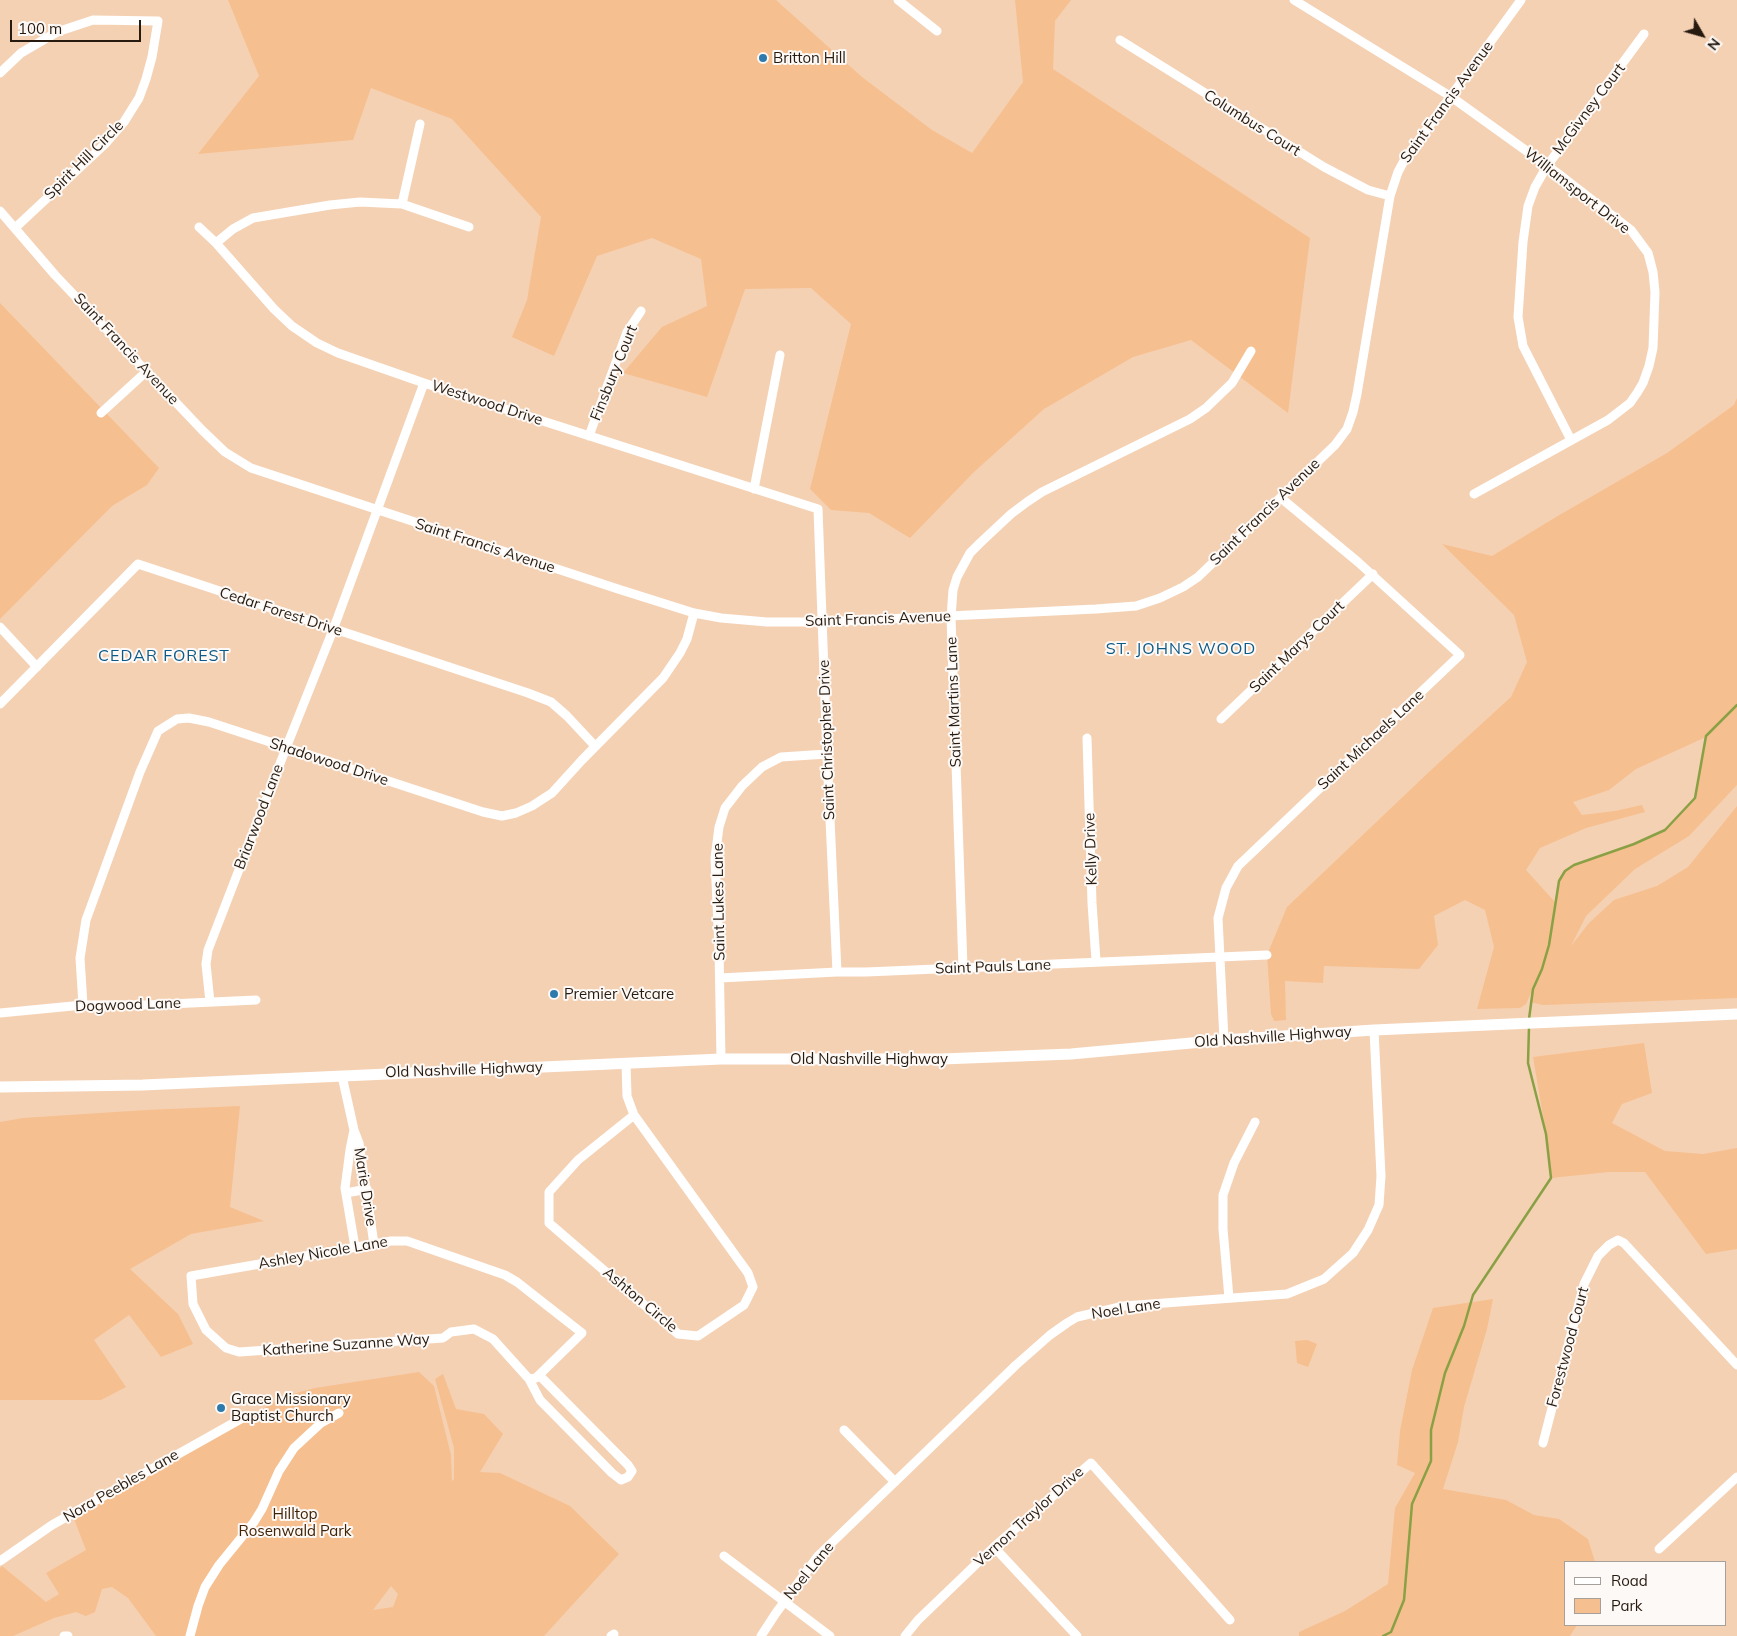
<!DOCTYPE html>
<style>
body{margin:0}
#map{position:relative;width:1737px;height:1636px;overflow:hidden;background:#f5d1b4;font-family:Mulish,sans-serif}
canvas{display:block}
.legend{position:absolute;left:1564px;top:1561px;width:162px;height:65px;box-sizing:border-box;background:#fdf9f6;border:1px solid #a7a09a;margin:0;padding:6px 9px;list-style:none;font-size:15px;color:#271b10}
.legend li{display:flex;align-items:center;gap:10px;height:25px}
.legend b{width:25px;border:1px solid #a7a09a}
.north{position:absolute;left:1677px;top:10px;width:50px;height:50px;-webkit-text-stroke:4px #fdf9f6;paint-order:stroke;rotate:128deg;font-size:14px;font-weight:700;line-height:20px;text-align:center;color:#271b10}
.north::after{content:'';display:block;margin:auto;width:18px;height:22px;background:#271b10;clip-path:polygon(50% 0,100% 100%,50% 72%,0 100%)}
.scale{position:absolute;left:10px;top:20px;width:131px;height:22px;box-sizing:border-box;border:2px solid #271b10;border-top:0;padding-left:6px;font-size:15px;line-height:18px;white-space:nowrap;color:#271b10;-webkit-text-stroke:4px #fdf9f6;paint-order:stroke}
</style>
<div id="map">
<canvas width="1737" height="1636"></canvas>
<ul class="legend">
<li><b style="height:6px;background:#fff"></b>Road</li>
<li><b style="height:14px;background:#f6bf8f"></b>Park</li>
</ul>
<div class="north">N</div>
<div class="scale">100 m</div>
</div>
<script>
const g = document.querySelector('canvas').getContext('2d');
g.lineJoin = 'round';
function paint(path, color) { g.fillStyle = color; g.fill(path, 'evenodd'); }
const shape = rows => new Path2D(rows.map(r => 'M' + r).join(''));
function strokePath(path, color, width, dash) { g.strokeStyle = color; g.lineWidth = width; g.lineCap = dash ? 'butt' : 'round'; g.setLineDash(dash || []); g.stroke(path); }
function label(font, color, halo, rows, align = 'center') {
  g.font = font + ' Mulish,sans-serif'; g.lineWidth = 4; g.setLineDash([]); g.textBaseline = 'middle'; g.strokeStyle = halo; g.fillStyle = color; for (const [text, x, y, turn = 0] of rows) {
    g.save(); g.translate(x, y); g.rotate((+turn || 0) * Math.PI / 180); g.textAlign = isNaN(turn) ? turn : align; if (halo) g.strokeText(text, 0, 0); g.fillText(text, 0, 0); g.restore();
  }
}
const green = shape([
 [228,0,776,0,862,77,932,130,972,153,1023,82,1015,0,1071,0,1055,21,1053,69,1310,238,1288,413,1191,340,1133,357,1044,409,974,472,910,538,869,513,831,510,810,489,851,324,811,288,745,289,707,397,623,373,662,327,707,306,701,259,652,238,597,256,554,356,512,337,527,300,541,217,452,119,371,88,353,140,198,154,259,76],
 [0,303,159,468,147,485,112,506,0,619],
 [1737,398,1737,785,1689,836,1635,869,1586,916,1571,946,1589,923,1614,900,1657,886,1688,867,1737,806,1737,998,1543,1005,1530,1002,1532,991,1526,1004,1520,1008,1477,1009,1494,947,1485,910,1465,900,1434,916,1438,945,1419,969,1324,966,1323,983,1285,981,1286,1020,1274,1021,1271,1014,1267,955,1287,907,1430,771,1511,697,1527,662,1514,615,1442,544,1492,556,1556,517,1667,453,1734,405],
 [1706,737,1695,798,1665,830,1634,844,1574,865,1565,871,1559,881,1555,902,1526,870,1540,848,1586,828,1645,812,1642,805,1615,811,1582,815,1573,802,1609,790,1636,769],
 [1644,1043,1652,1093,1622,1104,1612,1123,1665,1151,1703,1154,1737,1148,1737,1249,1706,1254,1645,1172,1609,1172,1551,1178,1546,1134,1533,1057],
 [240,1106,230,1207,264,1221,191,1234,130,1269,178,1314,193,1344,161,1357,129,1315,94,1340,126,1387,101,1400,0,1400,0,1122,23,1118,146,1110],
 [1493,1299,1487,1329,1464,1407,1458,1442,1443,1489,1506,1500,1534,1515,1559,1519,1588,1539,1595,1562,1566,1562,1566,1625,1577,1625,1570,1636,1299,1636,1299,1632,1345,1611,1388,1584,1395,1508,1415,1473,1397,1465,1400,1431,1412,1370,1433,1308],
 [1307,1340,1317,1344,1308,1367,1297,1363,1295,1341],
 [419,1372,434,1386,451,1455,452,1481,454,1479,454,1448,435,1379,443,1374,456,1409,484,1414,503,1434,480,1472,500,1473,570,1506,619,1554,544,1636,156,1636,128,1598,112,1587,102,1589,95,1612,86,1616,76,1612,54,1618,13,1636,0,1636,0,1568,2,1566,46,1602,59,1594,46,1573,86,1550,74,1519,80,1513,285,1396,315,1388],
 [391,1586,398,1594,393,1607,373,1610]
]);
const stream = shape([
 [1529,1019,1533,989,1542,969,1549,945,1559,881,1565,871,1574,865,1634,844,1665,830,1695,798,1706,736,1737,705],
 [1383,1636,1391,1632,1404,1600,1412,1504,1431,1461,1431,1430,1445,1373,1464,1326,1473,1295,1551,1178,1546,1134,1528,1063,1529,1027]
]);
const minor = shape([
 [898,0,937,31],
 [1294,0,1450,96,1560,175,1631,230,1648,253,1653,272,1655,292,1653,348,1649,366,1643,383,1637,393,1630,403,1608,420,1474,494],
 [1120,40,1324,167,1368,190,1390,196],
 [0,73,21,53,57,32,93,20,158,21,152,57,146,79,139,98,124,122,105,144,15,228],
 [402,204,420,124],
 [0,211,55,275,203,431,225,452,251,468,618,589,694,613,721,618,767,622,823,622,1096,609,1136,606,1160,598,1183,587,1198,577,1335,445,1347,429,1353,412,1357,394,1390,196,1398,172,1405,159,1521,0],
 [199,227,216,243,274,309,292,326,317,343,338,353,424,383,818,509,827,754,837,972],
 [216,243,233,229,253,218,330,205,360,202,402,204,469,227],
 [101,413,147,371],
 [589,436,627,332,641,311],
 [1571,440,1523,346,1518,317,1523,242,1528,206,1535,187,1547,166,1644,34],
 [754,489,780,355],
 [0,627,37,667],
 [0,704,138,564,528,693,551,702,567,716,595,746],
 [1221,719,1373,574],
 [1087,738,1092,903,1096,961],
 [963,968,951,617,953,590,957,577,970,553,980,543,1011,514,1027,502,1042,492,1190,419,1206,408,1232,383,1251,351],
 [720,978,837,972,866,972,1267,955],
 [210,1002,206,964,208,950,286,748,333,630,424,383],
 [83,1005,80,958,86,920,140,772,158,731,177,719,189,718,209,722,483,812,502,816,516,813,532,806,552,793,582,760,663,678,680,653,687,639,694,613],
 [0,1013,83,1005,148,1005,256,1000],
 [1224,1040,1218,918,1226,888,1238,866,1460,655,1358,562,1281,498],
 [721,1059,719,949,715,858,719,827,725,808,742,786,762,767,781,757,827,754],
 [626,1063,627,1096,634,1115,748,1273,753,1287,744,1305,698,1336,678,1334,549,1223,549,1192,578,1160,634,1115],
 [342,1076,354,1130,359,1143,374,1244],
 [354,1130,350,1150,345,1188,355,1247],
 [346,1193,367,1189],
 [1229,1298,1223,1229,1223,1195,1234,1163,1255,1122],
 [529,1379,540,1400,612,1473,621,1480,628,1477,632,1471,628,1465,539,1375,582,1333,517,1282,505,1275,407,1241,391,1241,191,1276,193,1304,206,1330,226,1348,239,1352,443,1338,451,1332,474,1329,493,1339,529,1379,536,1378,539,1375],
 [844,1430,895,1482],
 [1543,1443,1584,1284,1598,1256,1609,1245,1618,1240,1624,1243,1737,1365],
 [994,1547,1077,1636],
 [1659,1549,1737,1477],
 [724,1556,830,1636],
 [0,1561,52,1525,246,1416],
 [64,1636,68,1636],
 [190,1636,198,1606,205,1587,219,1565,254,1522,262,1509,279,1471,294,1448,321,1423,339,1413],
 [611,1636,614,1634],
 [761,1636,776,1613,818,1556,1016,1365,1050,1335,1067,1323,1077,1317,1124,1306,1287,1294,1324,1279,1353,1253,1368,1230,1379,1205,1381,1176,1374,1030],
 [905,1636,918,1620,994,1547,1091,1463,1230,1620]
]);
const major = shape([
 [0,1087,143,1085,721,1059,942,1059,1071,1054,1224,1040,1374,1030,1737,1014]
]);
const markers = [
 [763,58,5,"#2d7aad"],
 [554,994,5,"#2d7aad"],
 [221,1408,5,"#2d7aad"]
];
const poiNames = [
 ["Britton Hill",773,58],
 ["Premier Vetcare",564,994],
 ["Grace Missionary",231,1399],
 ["Baptist Church",231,1416]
];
const streetNames = [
 ["Saint Francis Avenue",1447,102,-54],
 ["McGivney Court",1589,109,-53],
 ["Columbus Court",1252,123,32],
 ["Spirit Hill Circle",84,160,-45],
 ["Williamsport Drive",1577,191,38],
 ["Saint Francis Avenue",126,349,47],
 ["Finsbury Court",614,373,-68],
 ["Westwood Drive",487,403,18],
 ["Saint Francis Avenue",1265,512,-44],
 ["Saint Francis Avenue",485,546,18],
 ["Cedar Forest Drive",281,612,18],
 ["Saint Francis Avenue",878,619,-2],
 ["Saint Marys Court",1297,647,-44],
 ["Saint Martins Lane",954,702,-92],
 ["Saint Christopher Drive",827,740,-92],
 ["Saint Michaels Lane",1371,740,-43],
 ["Shadowood Drive",329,762,18],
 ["Briarwood Lane",259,817,-69],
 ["Kelly Drive",1091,849,-92],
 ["Saint Lukes Lane",719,902,-91],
 ["Saint Pauls Lane",993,967,-2],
 ["Dogwood Lane",128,1005,-2],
 ["Old Nashville Highway",1273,1037,-4],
 ["Old Nashville Highway",869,1059],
 ["Old Nashville Highway",464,1070,-2],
 ["Marie Drive",365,1187,81],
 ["Ashley Nicole Lane",323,1253,-10],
 ["Ashton Circle",640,1300,40],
 ["Noel Lane",1126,1309,-9],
 ["Katherine Suzanne Way",346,1345,-4],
 ["Forestwood Court",1568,1347,-75],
 ["Nora Peebles Lane",121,1486,-30],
 ["Vernon Traylor Drive",1029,1517,-42],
 ["Noel Lane",809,1571,-51]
];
const parkNames = [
 ["Hilltop",295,1514],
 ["Rosenwald Park",295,1531]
];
const neighbourhoodNames = [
 ["ST. JOHNS WOOD",1181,649],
 ["CEDAR FOREST",164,656]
];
paint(green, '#f6bf8f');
strokePath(stream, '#89a045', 2.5);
strokePath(minor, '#fff', 9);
strokePath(major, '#fff', 11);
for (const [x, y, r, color] of markers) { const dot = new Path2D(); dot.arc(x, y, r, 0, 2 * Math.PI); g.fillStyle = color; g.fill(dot); strokePath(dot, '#fdf9f6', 2); }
label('15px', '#271b10', '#fdf9f6', poiNames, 'left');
label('15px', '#271b10', '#fdf9f6', streetNames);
label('15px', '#402306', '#fdf9f6', parkNames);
g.letterSpacing = '1px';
label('16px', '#0e5a87', '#fdf9f6', neighbourhoodNames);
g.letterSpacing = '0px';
</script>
